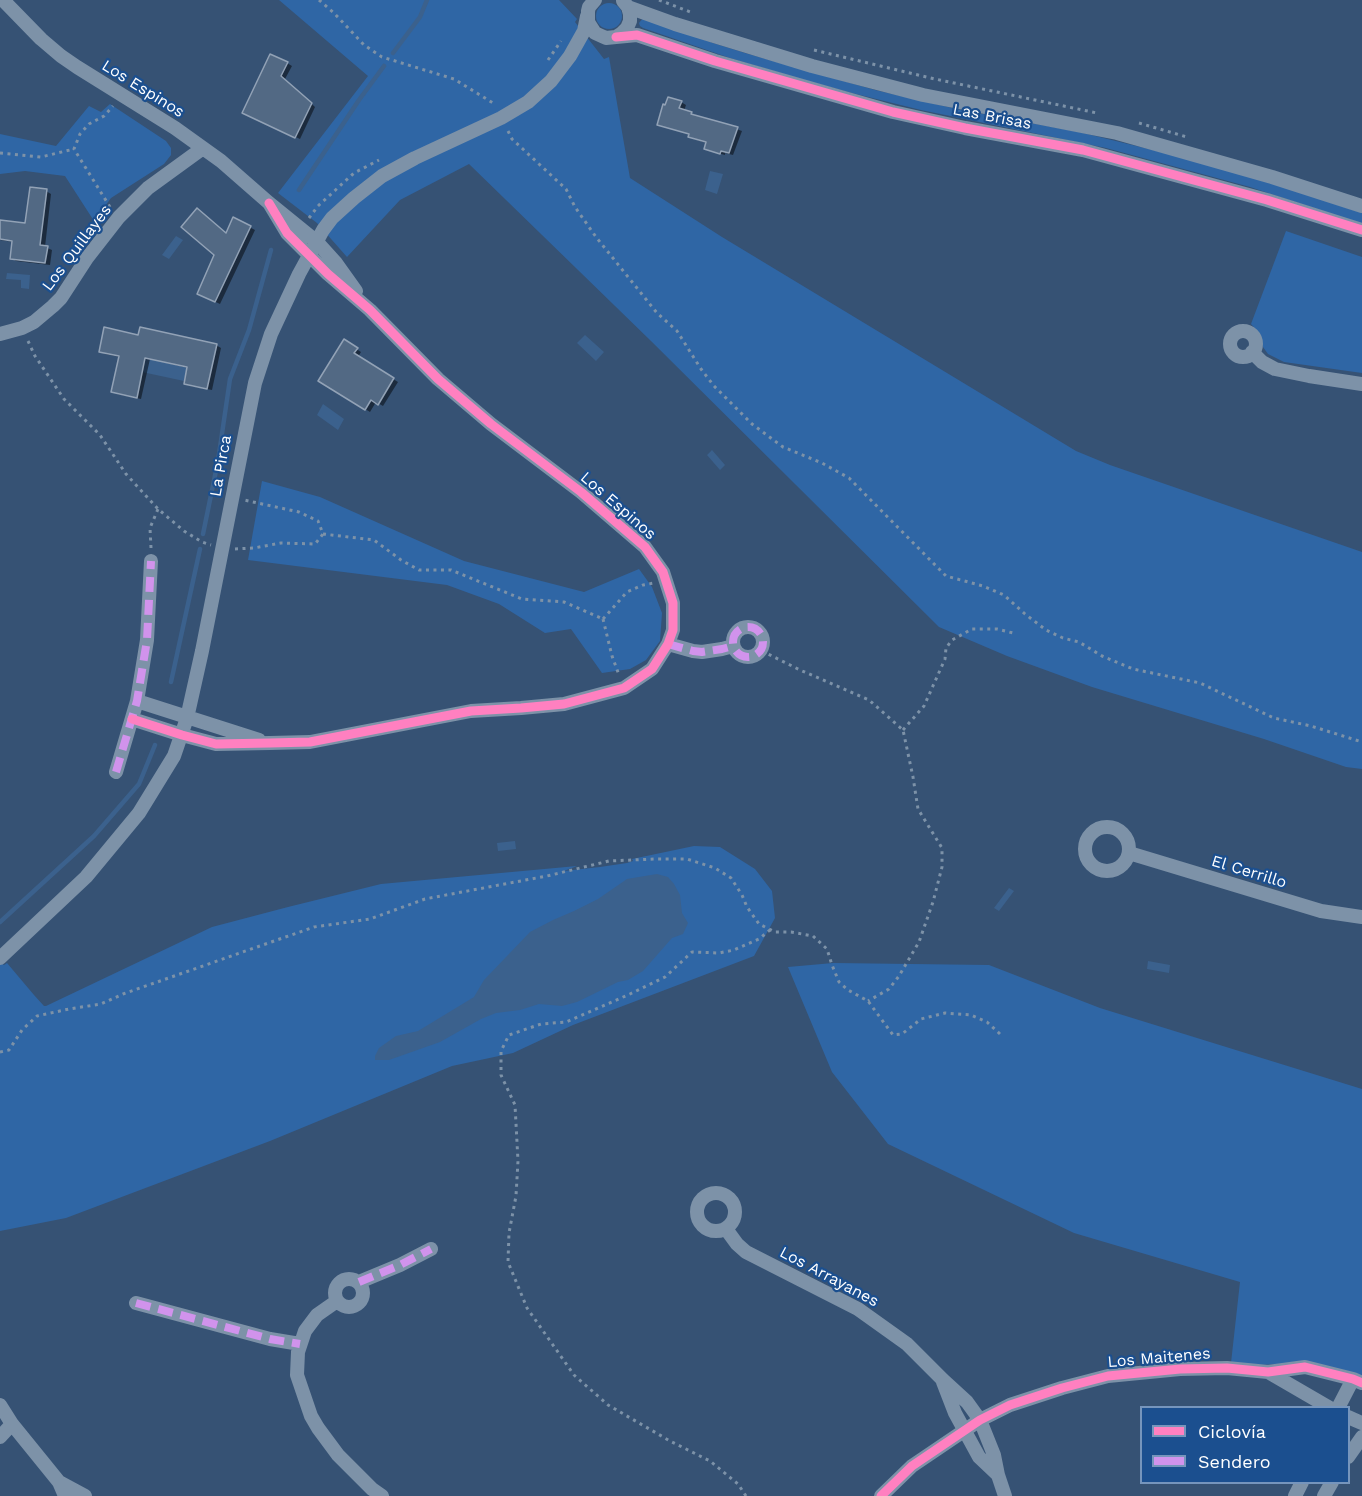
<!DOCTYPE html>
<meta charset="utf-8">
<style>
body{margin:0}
#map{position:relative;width:1362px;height:1496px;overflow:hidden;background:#365274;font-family:"Work Sans",sans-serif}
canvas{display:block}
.legend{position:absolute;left:1140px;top:1406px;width:210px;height:78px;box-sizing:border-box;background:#1b4f8f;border:2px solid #7695bc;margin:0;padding:8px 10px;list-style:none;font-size:18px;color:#fff}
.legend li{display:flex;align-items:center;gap:12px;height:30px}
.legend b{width:30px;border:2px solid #7695bc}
</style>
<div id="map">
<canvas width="1362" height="1496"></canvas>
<ul class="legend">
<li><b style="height:8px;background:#ff80c0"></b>Ciclovía</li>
<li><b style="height:8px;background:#d193ec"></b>Sendero</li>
</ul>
</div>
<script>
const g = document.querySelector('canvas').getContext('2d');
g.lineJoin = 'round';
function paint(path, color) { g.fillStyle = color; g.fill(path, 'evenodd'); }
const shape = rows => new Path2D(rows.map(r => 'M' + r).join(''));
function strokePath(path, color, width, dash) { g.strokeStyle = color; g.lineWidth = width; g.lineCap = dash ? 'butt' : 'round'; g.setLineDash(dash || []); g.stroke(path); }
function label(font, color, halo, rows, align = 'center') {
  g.font = font + ' "Work Sans",sans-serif'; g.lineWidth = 4.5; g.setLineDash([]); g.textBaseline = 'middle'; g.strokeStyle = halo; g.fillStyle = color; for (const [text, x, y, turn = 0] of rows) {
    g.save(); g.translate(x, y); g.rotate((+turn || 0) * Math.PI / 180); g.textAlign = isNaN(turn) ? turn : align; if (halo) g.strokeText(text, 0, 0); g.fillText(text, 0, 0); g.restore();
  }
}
const green = shape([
 [279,0,559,0,577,19,575,22,604,59,609,57,630,178,722,237,1076,451,1110,465,1362,552,1362,769,1346,767,1264,739,1092,687,1007,656,939,627,651,341,469,164,400,200,347,257,317,223,278,193,368,76],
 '596 16a13 13 0 1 1 26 0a13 13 0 1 1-26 0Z',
 [644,17,713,43,745,53,875,90,961,110,1079,132,1169,154,1257,178,1362,213,1362,224,1250,187,1106,148,921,110,852,93,797,78,730,58,643,28,640,26,639,23],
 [110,104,166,141,171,148,171,155,164,164,111,198,94,221,65,176,25,171,0,174,0,134,56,146,89,106,101,112],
 [1286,231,1362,257,1362,373,1284,362,1268,354,1263,347,1259,333,1251,324],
 [262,481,320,497,464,561,584,592,639,569,652,587,662,613,660,641,646,660,630,669,602,673,571,629,545,633,499,604,447,585,248,560],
 [694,846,720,847,755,869,772,891,775,918,754,956,573,1025,513,1053,452,1066,270,1141,66,1218,0,1231,0,962,4,965,7,963,34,995,44,1006,46,1006,212,927,288,907,381,884,577,866,564,871,600,867,627,863,633,861,632,859],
 [833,963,989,965,1100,1008,1362,1089,1362,1384,1281,1364,1234,1366,1231,1363,1240,1282,1074,1233,888,1144,832,1072,788,967]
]);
const water = shape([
 [710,171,723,174,717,194,705,190],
 [176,236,183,240,169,259,162,255],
 [7,273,30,275,29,289,21,288,21,280,6,279],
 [585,335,604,352,596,361,577,343],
 [147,350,189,357,184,381,142,372],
 [323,404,344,419,338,430,317,415],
 [712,450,725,465,720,470,707,455],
 [515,841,516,849,498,851,497,843],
 [657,874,668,877,674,884,680,895,682,913,688,923,683,934,672,938,643,971,628,980,618,982,577,1002,562,1006,539,1004,520,1010,496,1013,481,1019,440,1042,389,1060,375,1060,375,1056,379,1048,396,1036,418,1031,474,997,484,980,530,932,553,920,574,911,598,899,627,879],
 [1009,888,1014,891,999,911,994,908],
 [1148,961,1170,965,1169,973,1147,969]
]);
const shadow = shape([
 [287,63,292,66,285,79,315,107,300,139,248,115],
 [681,102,686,105,684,111,742,131,733,155,725,153,725,155,710,151,707,143,694,139,690,136,690,134,664,126],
 [46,191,51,194,45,247,52,250,50,265,16,261,11,258,13,242,0,240,0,221,27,225],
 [234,219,255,230,220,304,203,296,216,255],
 [140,337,216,345,221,348,212,390,190,386,185,383,188,368,150,359,141,399,117,394,113,391,120,357,105,354,101,351],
 [344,341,361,352,358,357,398,382,383,406,376,402,370,412,320,381]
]);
const stream = shape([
 [393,53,420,17,427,0],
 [299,190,359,100,384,66],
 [203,534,218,461,230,379,249,330,271,250],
 [171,682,200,549],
 [0,922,94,836,139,784,155,745]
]);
const building = shape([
 [270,54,288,62,281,76,312,103,295,138,242,113,270,54],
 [668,97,682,101,679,108,692,112,691,114,738,127,729,153,721,151,720,154,704,149,706,142,688,137,689,134,657,125,663,104,665,105,668,97],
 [30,187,47,189,40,245,48,246,45,263,10,259,12,241,0,239,0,220,25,223,30,187],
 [197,208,226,233,233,217,251,226,215,302,197,294,214,255,181,227,197,208],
 [104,327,138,335,140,327,217,344,207,389,184,384,187,367,145,358,137,398,111,392,119,356,99,352,104,327],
 [344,339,358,348,354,353,394,378,378,405,371,400,365,410,318,381,344,339]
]);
const path = shape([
 [319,0,334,13,364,45,382,57,454,79,493,103,494,106],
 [659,0,693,13],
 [814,50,935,79,1097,113],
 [548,60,561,41],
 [1139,123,1187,137],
 [508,131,512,139,566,189,575,207,596,237,657,313,677,331,701,369,714,386,752,424,783,447,822,463,849,478,946,576,983,586,1004,595,1025,614,1046,630,1063,638,1079,642,1102,656,1133,669,1200,683,1274,718,1311,726,1362,742],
 [0,153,41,157,74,149],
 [110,207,74,149,80,134,89,124,104,116,113,106],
 [309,218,318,206,354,173,379,160],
 [28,341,35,356,64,399,100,435,126,474,158,509,184,531,202,542,211,545],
 [323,534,374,540,401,560,419,570,451,570,522,599,564,602,603,619],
 [151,548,150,528,158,509],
 [235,549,254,548,281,543,315,544,323,534,318,521,299,512,244,500],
 [603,619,627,592,643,585,654,583],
 [603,619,612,656,619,675],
 [762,651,800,670,869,700,903,730,913,777,918,809,942,848,942,867,933,902,919,942,899,976,889,989,868,1001],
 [903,730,924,706,945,659,946,648,952,640,972,629,997,629,1013,633],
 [0,1052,9,1050,22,1030,37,1016,69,1009,101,1004,123,994,314,927,370,919,425,899,547,876,609,861,655,859,687,859,715,868,731,878,742,895,747,907,759,924,775,932,791,932,813,936,827,949,832,965,839,982,848,990,868,1001,893,1035,902,1034,921,1019,945,1013,971,1015,987,1022,1000,1034],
 [746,1496,738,1484,710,1461,670,1441,608,1405,574,1375,527,1308,508,1262,509,1233,516,1196,518,1161,515,1105,501,1075,501,1051,509,1035,541,1024,566,1022,630,994,665,977,692,952,719,953,734,950,759,939,770,930]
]);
const street = shape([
 [3,0,41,39,61,56,77,67,175,128,221,161,269,203,317,242,336,263,356,291],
 [595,0,589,7,588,11,588,22,595,33,606,38,616,37,622,33,627,28,630,21,630,14,628,7,623,1],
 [628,7,675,24,812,66,923,95,1117,133,1272,177,1362,206],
 [616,37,637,35,715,61,893,112,965,128,1083,150,1267,200,1362,230],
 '1230 344a13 13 0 1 1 26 0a13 13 0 1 1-26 0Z',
 [0,334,22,328,34,322,53,306,61,298,87,258,119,217,148,188,203,148],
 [1252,352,1262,362,1275,369,1309,376,1362,384],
 '733 642a15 15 0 1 1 30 0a15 15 0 1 1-30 0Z',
 [668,644,693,651,702,652,722,649,733,646],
 [137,701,259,740],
 [132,719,182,735,216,744,270,743,310,742,471,711,521,708,564,704,624,688,652,669,668,644,673,630,673,603,663,572,645,547,581,492,491,424,438,379,370,310,328,274,287,233,269,203],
 [116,772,137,701,147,640,151,561],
 '1085 849a22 22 0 1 1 44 0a22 22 0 1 1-44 0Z',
 [1129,853,1321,911,1362,917],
 [0,958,86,877,139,813,174,756,187,718,202,651,255,383,271,334,299,274,323,230,332,218,354,198,382,176,415,158,501,118,528,102,551,81,570,56,584,31,587,16],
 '697 1212a19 19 0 1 1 38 0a19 19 0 1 1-38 0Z',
 [726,1229,737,1244,746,1252,858,1309,907,1344,943,1380,967,1402,980,1420,994,1455,998,1475,1005,1496],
 '335 1293a14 14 0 1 1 28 0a14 14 0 1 1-28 0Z',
 [359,1282,400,1265,431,1249],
 [337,1301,317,1315,305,1331,298,1352,297,1375,311,1416,318,1428,338,1455,372,1489,382,1496],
 [136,1303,270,1339,300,1344],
 [1268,1372,1330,1408],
 [943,1382,955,1413,979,1457,998,1475],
 [0,1405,12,1424,59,1482,65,1496],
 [1338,1408,1353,1379],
 [1348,1417,1362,1423],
 [0,1437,12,1424],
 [1348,1457,1362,1437],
 [59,1482,85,1496],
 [881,1496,912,1466,980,1420,1010,1405,1062,1388,1108,1376,1180,1369,1227,1368,1268,1372,1305,1367,1353,1379,1362,1383],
 [1295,1496,1302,1482],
 [1324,1496,1332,1482]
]);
const quiet = shape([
 '733 642a15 15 0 1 1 30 0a15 15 0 1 1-30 0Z',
 [668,644,693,651,702,652,722,649,733,646],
 [116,772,137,701,147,640,151,561],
 [359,1282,400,1265,431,1249],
 [136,1303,270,1339,300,1344]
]);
const cycleway = shape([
 [616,37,637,35,715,61,893,112,965,128,1083,150,1267,200,1362,230],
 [132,719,182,735,216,744,270,743,310,742,471,711,521,708,564,704,624,688,652,669,668,644,673,630,673,603,663,572,645,547,581,492,491,424,438,379,370,310,328,274,287,233,269,203],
 [881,1496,912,1466,980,1420,1010,1405,1062,1388,1108,1376,1180,1369,1227,1368,1268,1372,1305,1367,1353,1379,1362,1383]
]);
const streetNames = [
 ["Los Espinos",143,89,32],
 ["Las Brisas",992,117,11],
 ["Los Quillayes",77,248,-53],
 ["La Pirca",221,466,-80],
 ["Los Espinos",618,506,41],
 ["El Cerrillo",1249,872,17],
 ["Los Arrayanes",829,1277,28],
 ["Los Maitenes",1159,1358,-5]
];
paint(green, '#2f66a5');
paint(water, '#3b618d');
paint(shadow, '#0007');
strokePath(stream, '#3b618d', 4.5);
paint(building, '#526984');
strokePath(building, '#92a2b6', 1.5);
strokePath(path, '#7d92a8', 3, [3, 4.5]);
strokePath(street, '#7d92a8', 14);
strokePath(quiet, '#d193ec', 8, [15, 8]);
strokePath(cycleway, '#ff80c0', 9);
label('16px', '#fff', '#1b4f8f', streetNames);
</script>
